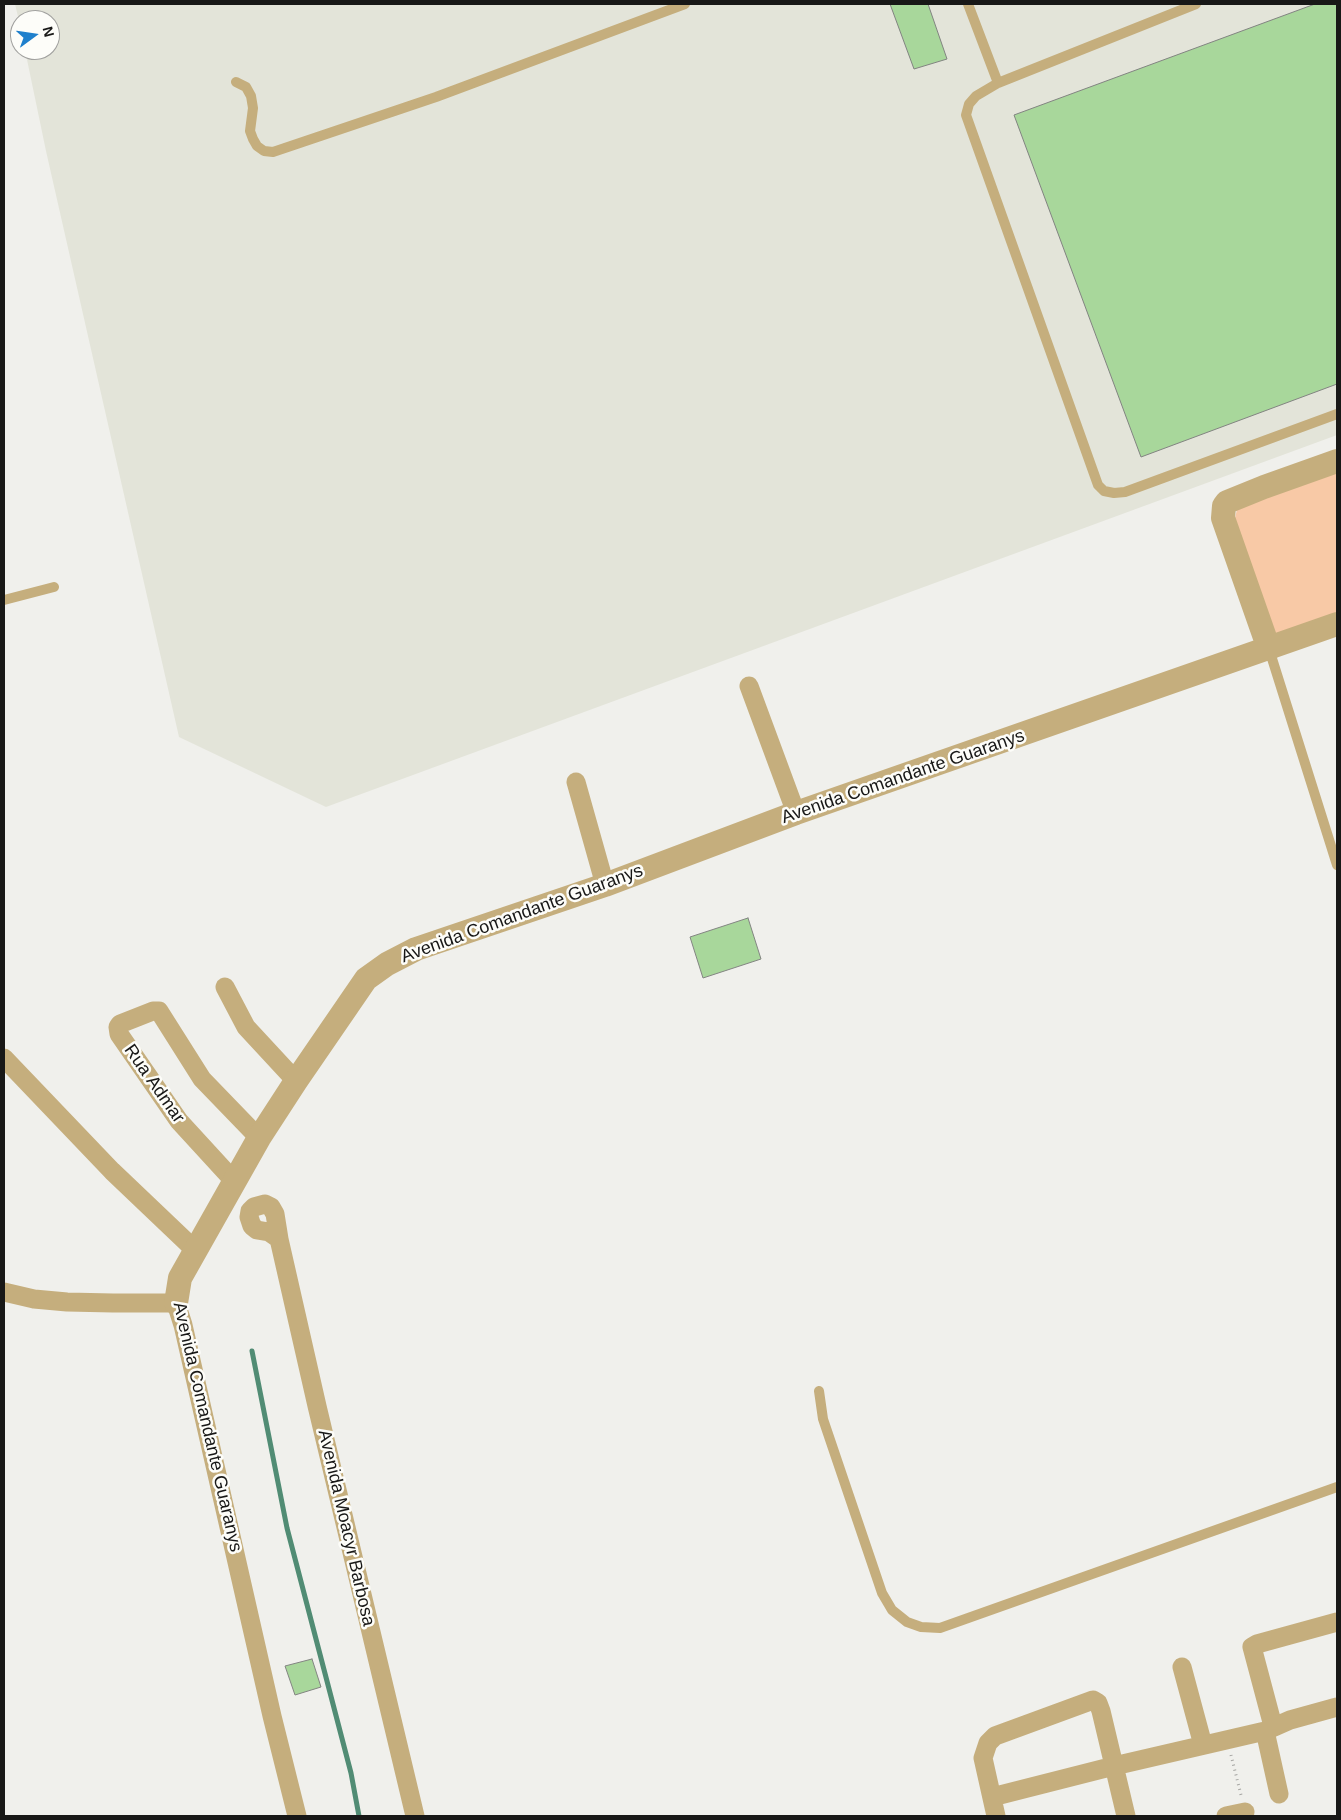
<!DOCTYPE html>
<style>
body{margin:0}
#map{position:relative;width:1341px;height:1820px;overflow:hidden;background:#f0f0ec;font-family:Arial,sans-serif}
canvas{display:block}
.frame{position:absolute;inset:0;border:5px solid #181817;pointer-events:none}
.north{position:absolute;left:10px;top:10px;width:50px;height:50px;box-sizing:border-box;background:#fdfdf9;border:1px solid #a1a19f;border-radius:50%;rotate:76deg;font-size:14px;font-weight:700;line-height:20px;text-align:center;color:#181817}
.north::after{content:'';display:block;margin:auto;width:18px;height:22px;background:#1f80cc;clip-path:polygon(50% 0,100% 100%,50% 72%,0 100%)}
</style>
<div id="map">
<canvas width="1341" height="1820"></canvas>
<div class="frame"></div>
<div class="north">N</div>
</div>
<script>
const g = document.querySelector('canvas').getContext('2d');
g.lineJoin = 'round';
function paint(path, color) { g.fillStyle = color; g.fill(path, 'evenodd'); }
const shape = rows => new Path2D(rows.map(r => 'M' + r).join(''));
function strokePath(path, color, width, dash) { g.strokeStyle = color; g.lineWidth = width; g.lineCap = dash ? 'butt' : 'round'; g.setLineDash(dash || []); g.stroke(path); }
function label(font, color, halo, rows, align = 'center') {
  g.font = font + ' Arial,sans-serif'; g.lineWidth = 5; g.setLineDash([]); g.textBaseline = 'middle'; g.strokeStyle = halo; g.fillStyle = color; for (const [text, x, y, turn = 0] of rows) {
    g.save(); g.translate(x, y); g.rotate((+turn || 0) * Math.PI / 180); g.textAlign = isNaN(turn) ? turn : align; if (halo) g.strokeText(text, 0, 0); g.fillText(text, 0, 0); g.restore();
  }
}
const built = shape([
 [15,4,1337,4,1337,435,326,807,179,737,46,151,25,50,50,50,50,20,20,20,20,25]
]);
const green = shape([
 [1337,467,1337,621,1271,647,1231,535,1239,501]
]);
const stream = shape([
 [252,1351,287,1528,351,1773,359,1816]
]);
const building = shape([
 [890,4,928,4,947,59,914,69,890,4],
 [1315,4,1337,4,1337,384,1141,457,1014,115,1315,4],
 [748,918,761,959,703,978,690,937,748,918],
 [312,1659,321,1687,295,1695,285,1666,312,1659]
]);
const path = shape([
 [1231,1755,1241,1795]
]);
const service = shape([
 [968,4,998,83],
 [1196,4,998,83,976,96,969,104,966,115,1098,485,1104,491,1114,493,1125,492,1337,414],
 [236,82,246,87,251,96,253,108,250,131,253,139,257,146,264,151,273,152,436,97,685,4],
 [4,600,54,587],
 [1269,649,1337,865],
 [819,1391,823,1419,882,1593,892,1610,907,1622,921,1627,940,1628,1337,1487]
]);
const minor = shape([
 [749,686,796,813],
 [576,782,605,885],
 [225,987,246,1027,296,1081],
 [4,1058,112,1171,196,1251],
 [234,1181,179,1121,119,1034,118,1027,120,1024,153,1011,159,1011,202,1079,259,1138],
 [279,1239,269,1232,257,1230,252,1226,249,1217,250,1211,254,1207,265,1204,271,1207,275,1214,279,1239,317,1406,415,1816],
 [4,1292,34,1299,67,1302,113,1303,176,1303,183,1325,272,1716,297,1816],
 [1182,1667,1203,1745],
 [1273,1726,1252,1647,1257,1644,1337,1622],
 [1265,1731,1279,1794],
 [992,1797,1114,1766,1265,1731,1290,1720,1337,1707],
 [996,1816,983,1758,988,1743,995,1736,1093,1700,1098,1703,1101,1711,1126,1816],
 [1226,1816,1245,1812]
]);
const tertiary = shape([
 [1269,649,1223,518,1224,506,1227,502,1264,487,1337,461],
 [176,1303,180,1278,259,1138,296,1081,366,979,387,964,416,949,605,885,796,813,1337,624]
]);
const streetNames = [
 ["Avenida Comandante Guaranys",903,777,-19],
 ["Avenida Comandante Guaranys",522,914,-20],
 ["Rua Admar",154,1084,55],
 ["Avenida Comandante Guaranys",207,1427,77],
 ["Avenida Moacyr Barbosa",346,1528,77]
];
paint(built, '#e3e4d9');
paint(green, '#f8c9a6');
strokePath(stream, '#518c74', 5);
paint(building, '#a8d79b');
strokePath(building, '#828481', 1);
strokePath(path, '#a5a5a2', 3, [1, 4]);
strokePath(service, '#c5ae7d', 10);
strokePath(minor, '#c5ae7d', 19);
strokePath(tertiary, '#c5ae7d', 24);
label('18px', '#181817', '#fdfdf9', streetNames);
</script>
